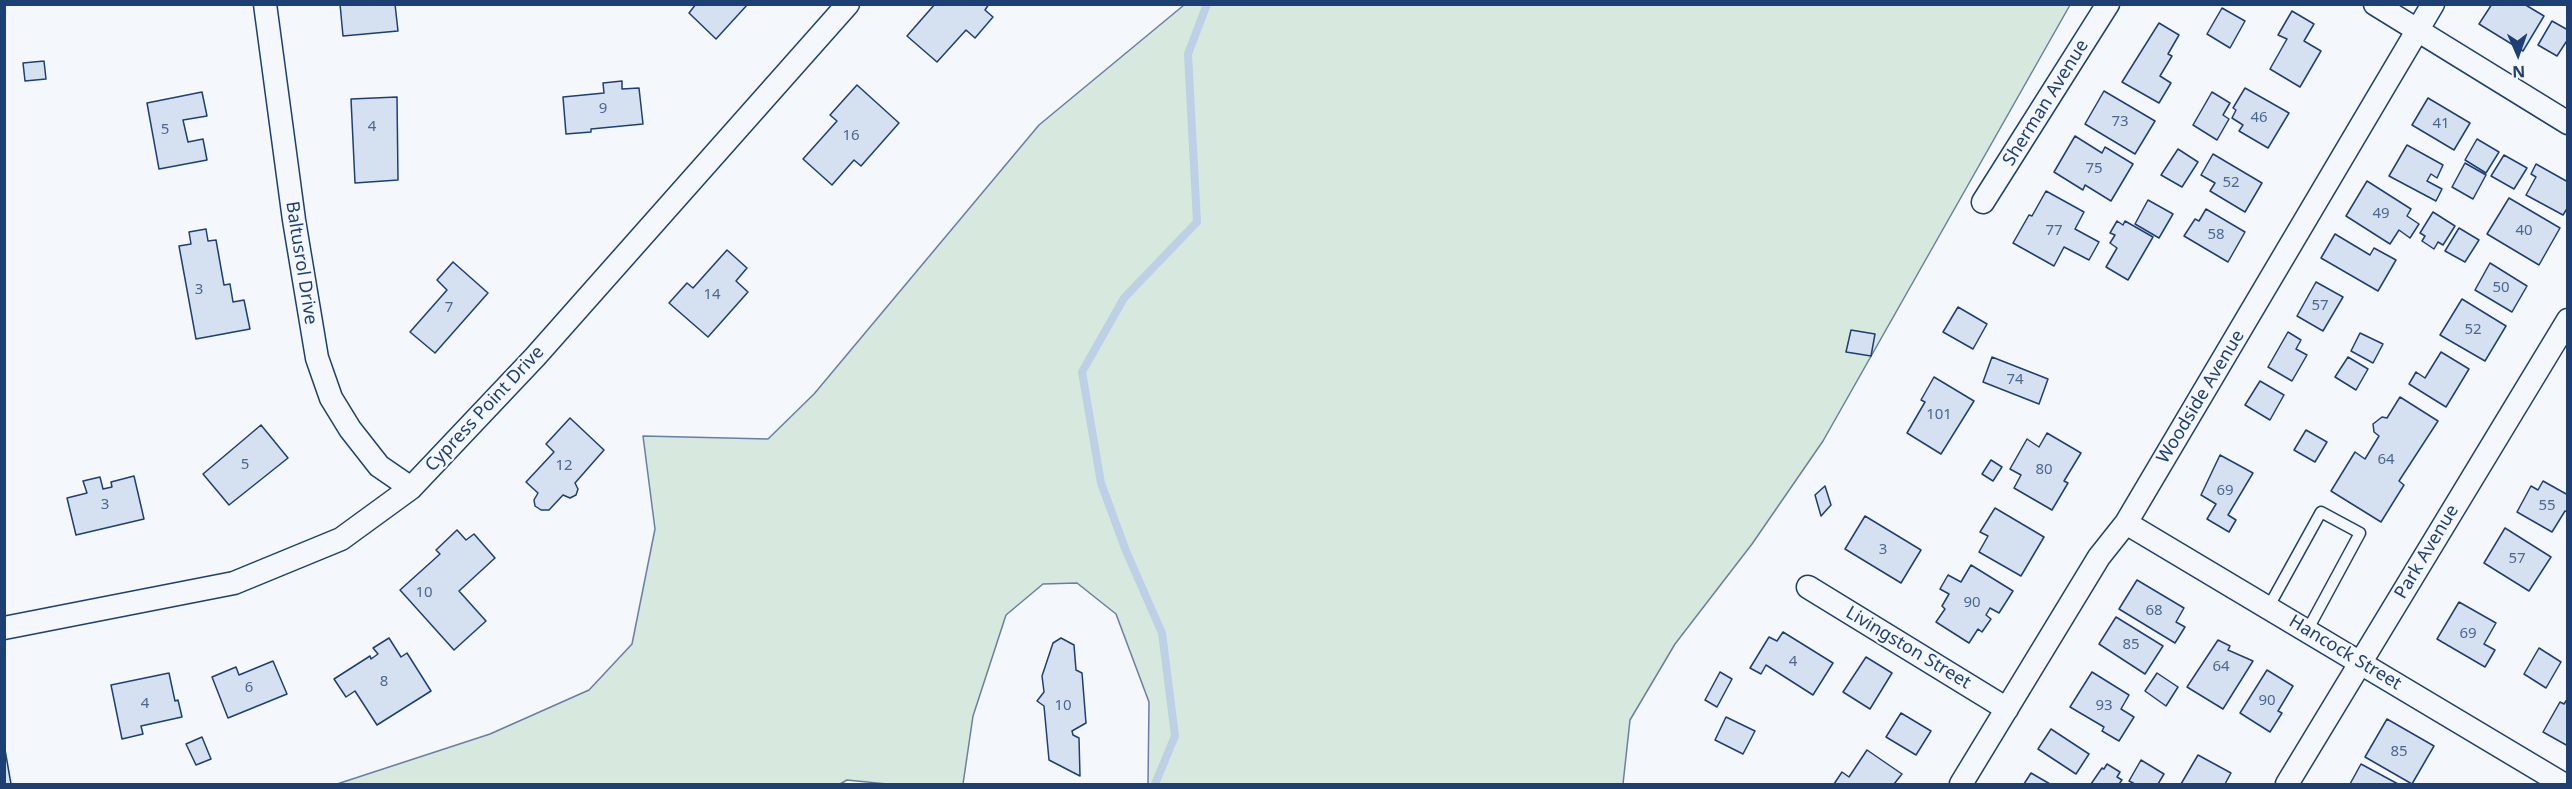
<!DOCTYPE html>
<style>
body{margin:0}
#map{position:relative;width:2572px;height:789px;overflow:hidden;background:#f4f7fb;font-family:"Noto Sans",sans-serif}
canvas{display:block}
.frame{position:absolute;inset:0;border:6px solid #1d3f73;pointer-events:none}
.north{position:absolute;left:2488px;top:24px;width:60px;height:60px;-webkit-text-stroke:4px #f4f7fb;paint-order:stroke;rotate:178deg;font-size:16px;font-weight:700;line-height:24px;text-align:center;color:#1d3f73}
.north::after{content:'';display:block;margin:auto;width:21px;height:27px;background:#1d3f73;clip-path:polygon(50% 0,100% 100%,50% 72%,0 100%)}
</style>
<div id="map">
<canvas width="2572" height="789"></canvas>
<div class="frame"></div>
<div class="north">N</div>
</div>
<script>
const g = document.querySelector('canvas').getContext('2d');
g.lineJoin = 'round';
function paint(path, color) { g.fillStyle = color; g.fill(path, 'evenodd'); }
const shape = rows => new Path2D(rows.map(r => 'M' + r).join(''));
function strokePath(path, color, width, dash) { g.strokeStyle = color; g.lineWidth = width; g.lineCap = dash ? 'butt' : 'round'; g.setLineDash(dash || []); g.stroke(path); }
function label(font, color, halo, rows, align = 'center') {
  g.font = font + ' "Noto Sans",sans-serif'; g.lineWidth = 4.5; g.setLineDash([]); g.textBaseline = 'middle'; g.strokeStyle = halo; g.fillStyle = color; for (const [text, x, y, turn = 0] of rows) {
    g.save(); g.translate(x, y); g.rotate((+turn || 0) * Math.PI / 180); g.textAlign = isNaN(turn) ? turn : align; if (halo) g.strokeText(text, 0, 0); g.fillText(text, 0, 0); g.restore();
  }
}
const green = shape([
 [1184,5,2070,5,1823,441,1752,544,1675,644,1630,720,1623,784,1148,784,1149,702,1116,614,1077,583,1043,584,1006,615,973,716,963,784,887,784,847,780,840,784,337,784,490,734,589,690,632,644,655,529,643,436,768,439,814,394,1039,125,1184,5]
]);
const stream = shape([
 [1155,784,1175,736,1162,633,1126,551,1101,483,1082,372,1124,298,1197,222,1188,54,1207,4]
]);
const building = shape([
 [340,4,395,4,398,31,343,36,340,4],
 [696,4,748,4,716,39,689,13,696,4],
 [935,4,989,4,985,10,993,17,975,38,966,30,937,62,907,36,935,4],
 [2492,4,2524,4,2544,16,2523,51,2479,24,2492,4],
 [2222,8,2245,21,2230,48,2207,34,2222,8],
 [2292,11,2314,24,2304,41,2321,51,2300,87,2270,69,2287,39,2278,35,2292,11],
 [2552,21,2568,30,2568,39,2557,56,2538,45,2552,21],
 [2159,23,2179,35,2168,54,2172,56,2160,76,2171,83,2159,103,2122,82,2159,23],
 [44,61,46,79,25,81,23,63,44,61],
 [622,81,622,89,639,88,643,124,591,129,591,132,566,134,563,97,604,93,603,83,622,81],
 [857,85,899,123,861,166,854,160,832,185,803,159,837,121,830,115,857,85],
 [2245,88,2289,113,2268,148,2239,131,2243,125,2232,118,2236,110,2233,108,2245,88],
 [2104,91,2155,121,2135,154,2085,124,2104,91],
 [202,92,207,116,183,120,188,142,203,139,207,160,159,169,147,103,202,92],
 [2212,92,2230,103,2223,115,2229,119,2217,140,2193,125,2212,92],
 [397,97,398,180,355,183,351,99,397,97],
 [2428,98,2470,123,2454,150,2412,125,2428,98],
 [2075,136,2102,153,2105,147,2133,164,2111,201,2085,185,2083,190,2054,172,2075,136],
 [2477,139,2499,152,2486,173,2465,160,2477,139],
 [2407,145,2443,165,2437,178,2431,174,2427,181,2442,189,2436,201,2389,176,2407,145],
 [2178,149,2198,162,2182,187,2161,175,2178,149],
 [2213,154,2262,183,2245,212,2210,191,2215,183,2201,175,2213,154],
 [2504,155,2527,168,2514,189,2491,176,2504,155],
 [2465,163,2486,175,2473,199,2452,187,2465,163],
 [2536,164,2568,182,2568,207,2563,215,2526,195,2536,177,2531,174,2536,164],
 [2367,181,2411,209,2407,216,2419,224,2410,238,2399,230,2390,244,2346,216,2367,181],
 [2046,191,2084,212,2075,229,2099,242,2089,260,2064,247,2054,266,2013,243,2029,215,2032,216,2046,191],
 [2509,198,2560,228,2539,265,2487,234,2509,198],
 [2148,200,2173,214,2159,238,2135,224,2148,200],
 [2206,209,2245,232,2228,262,2184,236,2195,219,2199,221,2206,209],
 [2433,212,2455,226,2443,245,2438,242,2434,249,2422,241,2425,236,2420,233,2433,212],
 [2117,221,2123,225,2125,221,2153,237,2128,280,2106,267,2117,248,2110,243,2115,235,2110,233,2117,221],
 [2459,228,2479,240,2465,262,2445,251,2459,228],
 [206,229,208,241,216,240,224,285,230,284,233,302,244,300,250,329,196,339,179,246,191,244,189,232,206,229],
 [2335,234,2370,255,2374,248,2396,260,2378,291,2321,258,2335,234],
 [727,250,747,268,736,281,748,292,708,337,669,303,687,283,693,288,727,250],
 [453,262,488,293,435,353,410,332,447,290,437,280,453,262],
 [2490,263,2527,286,2512,312,2475,290,2490,263],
 [2316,282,2343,297,2323,331,2297,316,2316,282],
 [2462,299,2506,326,2485,361,2440,335,2462,299],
 [1958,307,1987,324,1973,349,1943,332,1958,307],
 [1851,330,1875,334,1871,356,1846,352,1851,330],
 [2288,332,2301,340,2296,349,2307,355,2292,381,2268,367,2288,332],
 [2360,333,2383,344,2373,363,2351,351,2360,333],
 [2441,352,2469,369,2446,407,2409,384,2416,372,2425,378,2441,352],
 [1992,357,2048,379,2039,404,1983,382,1992,357],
 [2348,357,2368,369,2356,390,2335,377,2348,357],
 [1934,377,1974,401,1941,454,1907,433,1925,402,1921,400,1934,377],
 [2260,381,2284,395,2270,420,2245,405,2260,381],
 [2400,397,2438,421,2399,481,2404,485,2381,522,2331,491,2355,452,2365,459,2379,436,2374,432,2373,424,2382,417,2387,418,2400,397],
 [570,418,604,450,575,483,578,489,576,495,570,498,563,495,549,510,541,510,535,506,534,500,538,493,526,482,554,452,546,444,570,418],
 [261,425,288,458,229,505,203,474,261,425],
 [2306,430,2327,442,2315,462,2294,450,2306,430],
 [2047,433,2081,453,2064,481,2068,483,2052,510,2014,488,2021,475,2010,469,2027,439,2039,447,2047,433],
 [2220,455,2253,473,2228,515,2236,520,2229,532,2207,519,2216,504,2201,495,2220,455],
 [1991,460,2002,467,1993,481,1982,474,1991,460],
 [134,476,144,519,76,535,67,498,87,493,83,481,100,477,103,489,112,487,111,482,134,476],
 [2543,481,2568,495,2568,512,2565,511,2552,532,2517,512,2531,486,2538,490,2543,481],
 [1825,486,1831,505,1821,516,1815,495,1825,486],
 [1995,508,2044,537,2021,576,1979,552,1988,536,1980,532,1995,508],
 [1865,516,1921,550,1901,583,1845,549,1865,516],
 [2505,528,2551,557,2529,591,2484,563,2505,528],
 [457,530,466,540,474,534,495,558,459,591,486,621,454,650,400,590,440,554,436,550,457,530],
 [1971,565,2013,591,1999,613,1990,608,1986,615,1991,619,1982,632,1978,629,1969,643,1936,622,1945,609,1942,606,1949,594,1940,589,1948,575,1961,582,1971,565],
 [2137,580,2184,608,2176,622,2185,627,2175,643,2119,609,2137,580],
 [2459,602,2496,623,2484,644,2495,650,2485,667,2437,639,2459,602],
 [2116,617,2163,646,2145,674,2099,644,2116,617],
 [1783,632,1833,663,1813,695,1766,665,1761,674,1750,668,1769,637,1777,641,1783,632],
 [389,638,401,657,407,653,431,691,377,725,355,691,346,697,334,679,370,656,371,659,378,654,373,648,389,638],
 [1061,638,1074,645,1076,670,1082,673,1086,723,1072,731,1073,735,1079,738,1080,776,1049,760,1044,706,1037,701,1044,692,1042,676,1053,643,1061,638],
 [2218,640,2230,646,2228,650,2253,661,2223,709,2187,687,2218,640],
 [2539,648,2561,662,2546,688,2524,674,2539,648],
 [1866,657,1892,673,1870,709,1843,692,1866,657],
 [273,661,287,694,228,718,212,677,236,667,239,675,273,661],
 [2267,670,2293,686,2278,711,2282,713,2270,732,2240,713,2267,670],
 [1720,672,1732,679,1717,707,1705,700,1720,672],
 [2092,672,2129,695,2121,709,2134,717,2119,741,2102,731,2104,727,2070,707,2092,672],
 [169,673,175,701,178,700,182,717,141,726,143,734,122,739,111,685,169,673],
 [2157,673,2178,687,2166,706,2145,691,2157,673],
 [2568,698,2568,746,2543,732,2560,702,2564,704,2568,698],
 [1901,713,1931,731,1916,755,1886,737,1901,713],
 [1726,717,1755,731,1743,754,1715,740,1726,717],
 [2387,719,2434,746,2412,784,2365,757,2387,719],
 [2051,729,2089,754,2076,774,2038,749,2051,729],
 [202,737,211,759,196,765,186,744,202,737],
 [4,744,11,784,4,784,4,744],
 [1867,750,1902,774,1894,784,1834,784,1842,772,1849,777,1867,750],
 [2198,755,2231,773,2225,784,2181,784,2198,755],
 [2141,760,2164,774,2158,784,2135,784,2129,781,2141,760],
 [2107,764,2120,772,2117,777,2122,780,2119,784,2091,784,2102,768,2104,769,2107,764],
 [2361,764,2398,784,2350,784,2361,764],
 [2031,773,2050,784,2024,784,2031,773]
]);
const service = shape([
 [2268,608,2321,512,2360,533,2307,631]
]);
const minor = shape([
 [265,4,294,220,317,358,331,398,350,429,379,466,411,488],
 [2375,4,2568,123],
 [1983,202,2108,4],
 [2126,523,2563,784],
 [1808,587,2007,709],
 [4,628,234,583,341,539,411,488,535,357,848,4],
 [1961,784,2099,557,2126,523,2433,4],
 [2287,784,2568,320]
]);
const numberNames = [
 ["9",603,109],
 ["46",2259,118],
 ["73",2120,122],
 ["41",2441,124],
 ["4",372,127],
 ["5",165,130],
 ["16",851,136],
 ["75",2094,169],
 ["52",2231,183],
 ["49",2381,214],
 ["77",2054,231],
 ["40",2524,231],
 ["58",2216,235],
 ["50",2501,288],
 ["3",199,290],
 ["14",712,295],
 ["57",2320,306],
 ["7",449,308],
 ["52",2473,330],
 ["74",2015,380],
 ["101",1939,415],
 ["64",2386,460],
 ["5",245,465],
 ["12",564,466],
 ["80",2044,470],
 ["69",2225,491],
 ["3",105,505],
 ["55",2547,506],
 ["3",1883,550],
 ["57",2517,559],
 ["10",424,593],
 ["90",1972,603],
 ["68",2154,611],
 ["69",2468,634],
 ["85",2131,645],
 ["4",1793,662],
 ["64",2221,667],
 ["8",384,682],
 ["6",249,688],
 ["90",2267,701],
 ["4",145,704],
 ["10",1063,706],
 ["93",2104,706],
 ["85",2399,752]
];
const streetNames = [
 ["Sherman Avenue",2046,103,-58],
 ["Baltusrol Drive",301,263,81],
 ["Woodside Avenue",2201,397,-59],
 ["Cypress Point Drive",485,409,-47],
 ["Park Avenue",2427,552,-59],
 ["Livingston Street",1908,648,31],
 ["Hancock Street",2345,653,31]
];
paint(green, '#d7e8df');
strokePath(green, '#687fa3', 1.5);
strokePath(stream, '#bed0e5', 8);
paint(building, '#d5e0f0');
strokePath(building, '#1d3f73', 1.5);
strokePath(service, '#1d3f73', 13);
strokePath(minor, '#1d3f73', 25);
strokePath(service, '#f4f7fb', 10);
strokePath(minor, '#f4f7fb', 22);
label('15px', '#4b6792', null, numberNames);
label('18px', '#1d3f73', '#f4f7fb', streetNames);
</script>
